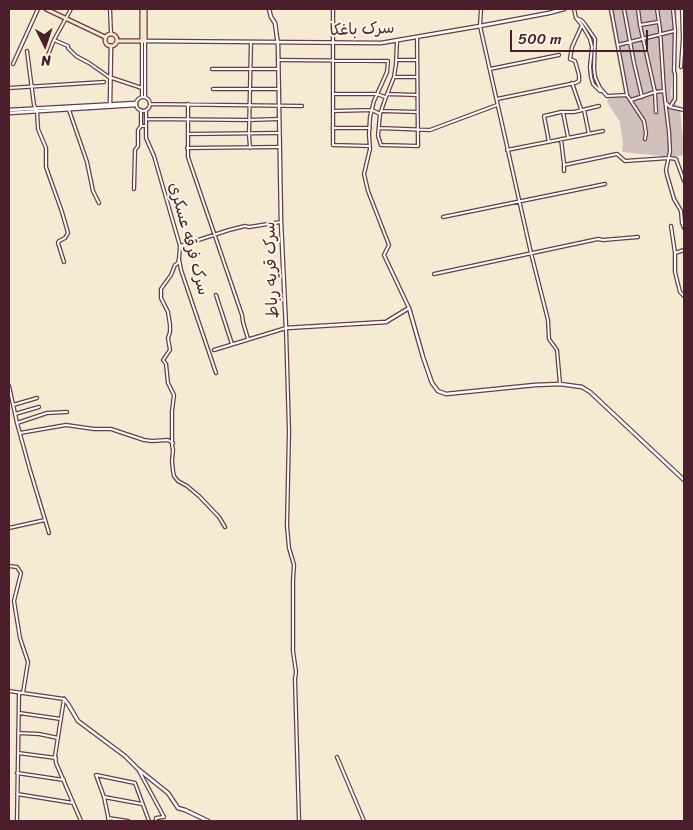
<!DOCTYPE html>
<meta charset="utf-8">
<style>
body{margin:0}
#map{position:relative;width:693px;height:830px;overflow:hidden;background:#f5ebd3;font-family:Sriracha,sans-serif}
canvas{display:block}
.frame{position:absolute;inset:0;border:10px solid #4a1f2b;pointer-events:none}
.north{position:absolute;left:20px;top:20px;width:50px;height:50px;-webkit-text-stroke:4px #fcf5e5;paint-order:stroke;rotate:176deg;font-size:14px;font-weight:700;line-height:20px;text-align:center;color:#4a1f2b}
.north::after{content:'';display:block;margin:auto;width:18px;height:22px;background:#4a1f2b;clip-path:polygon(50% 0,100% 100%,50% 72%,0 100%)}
.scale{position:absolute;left:510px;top:30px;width:138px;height:22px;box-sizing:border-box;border:2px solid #4a1f2b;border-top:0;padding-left:6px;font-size:15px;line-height:18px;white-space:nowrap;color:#4a1f2b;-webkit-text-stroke:4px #fcf5e5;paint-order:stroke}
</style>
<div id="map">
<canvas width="693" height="830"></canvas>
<div class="frame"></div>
<div class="north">N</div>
<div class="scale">500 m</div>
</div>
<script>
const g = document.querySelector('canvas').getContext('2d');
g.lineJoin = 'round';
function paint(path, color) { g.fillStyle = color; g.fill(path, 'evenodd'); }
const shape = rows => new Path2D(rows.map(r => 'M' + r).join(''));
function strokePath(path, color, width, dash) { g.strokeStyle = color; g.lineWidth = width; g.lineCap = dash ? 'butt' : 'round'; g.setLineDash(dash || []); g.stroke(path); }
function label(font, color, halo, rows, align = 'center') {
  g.font = font + ' Sriracha,"Playpen Sans Arabic",sans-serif'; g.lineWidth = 4; g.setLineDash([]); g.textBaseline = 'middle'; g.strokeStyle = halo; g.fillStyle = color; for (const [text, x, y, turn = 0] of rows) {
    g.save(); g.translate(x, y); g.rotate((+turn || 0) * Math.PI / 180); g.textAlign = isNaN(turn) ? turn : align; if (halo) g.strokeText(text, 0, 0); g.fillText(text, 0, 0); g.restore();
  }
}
const industrial = shape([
 [608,9,677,9,671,95,680,111,683,139,684,140,684,155,673,157,622,152,623,143,620,122,607,102,609,98,624,93]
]);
const minor = shape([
 [110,9,111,34],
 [333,9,333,145,369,146],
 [481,9,480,26,531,253,548,320,549,339,557,350,560,384],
 [574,9,576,18,582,25,590,39,592,47,590,67,591,77,593,84,600,91,602,91],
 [611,9,627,95,644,121,646,133,645,139],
 [624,9,634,63,642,97],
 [638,9,640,25,655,92,656,112],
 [657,9,660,29,664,91,669,132,670,151,666,170,667,175,674,199,681,211,682,223,684,228],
 [576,18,581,20,584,23,595,39,594,68,595,77,600,88,607,96,627,95],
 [640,25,658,22],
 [54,40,68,46,68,48,76,56,89,63,109,77,142,88],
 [397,41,396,64,394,77,386,97,380,114,378,136,381,145,418,146,417,37],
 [145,42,145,97],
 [618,45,674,31],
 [27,51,34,105,37,111,38,129,46,148,46,167,62,212,68,233,65,238,59,241,58,243,64,262],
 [48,55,54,40,71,9],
 [278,60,388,61,387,72,374,101,370,117,369,134,370,149,364,174,368,191,389,245,384,255,409,308],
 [397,60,417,60],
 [13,64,38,9],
 [681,67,683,38,682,9],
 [212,69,278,69],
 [490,69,559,55],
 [394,77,417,77],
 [572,83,581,109],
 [9,88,104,82],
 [213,89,278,89],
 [333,94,377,94,385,97],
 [387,94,417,95],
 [142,97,142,41],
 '136 104a7 7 0 1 1 14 0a7 7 0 1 1-14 0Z',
 [497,99,575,83,579,81,579,75,575,61,570,59,572,47,582,25],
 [631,100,655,92,664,91],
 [666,103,670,107,684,110],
 [150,104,302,106],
 [188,104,188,157,242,315,243,322,248,339],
 [670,107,675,99,675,74,674,71,675,30,673,9],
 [69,110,87,162,93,191,99,203],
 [141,110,141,126,145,126],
 [146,110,146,138,154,156,180,246,179,259,181,270,216,373],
 [584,110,589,134],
 [333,111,372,110,380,114],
 [382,111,417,112],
 [563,112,568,137],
 [146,119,249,120,279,119],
 [333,128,370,128],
 [379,128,430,130,497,105],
 [188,134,279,133],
 [561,139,564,164,564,171],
 [549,142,544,116,561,112,574,112,599,106],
 [187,148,279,147],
 [250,148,249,134,251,42],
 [507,150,603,131],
 [564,165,617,154,625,161,669,158,676,159,684,181],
 [134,189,135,150,138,146,138,130,141,126],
 [443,217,605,184],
 [671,226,675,253,675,272,680,292,684,296],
 [180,246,229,230,245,226,249,227,281,222],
 [675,253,684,250],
 [179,259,178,263,175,265,171,275,161,289,161,298,168,312,170,325,170,332,168,338,170,350,163,360,166,364,168,383,174,395,172,411,172,445,173,450,172,461,173,471,174,476,178,481,187,486,199,496,219,517,225,527],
 [434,274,598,239,603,240,638,237],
 [216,295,232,344],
 [214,350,286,328,289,431,287,526,289,548,294,565,293,580,293,651,296,672,295,679,299,821],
 [9,386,17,423,30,470,49,533],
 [13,405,37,398],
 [15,414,39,407],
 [17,423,47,413,67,412],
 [20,433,66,425,94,429,111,429,144,440,152,441,168,440,173,443],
 [9,528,45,520],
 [9,566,17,567,21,573,14,601,20,638,28,662,23,693],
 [9,691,64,699,55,756,56,763,81,821],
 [19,713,61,719],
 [18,733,39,734,58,738],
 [18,753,56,758],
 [337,757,364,821],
 [138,769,164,817,156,818,156,821],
 [17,773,64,780],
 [17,794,73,803],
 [104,797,142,804],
 [108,818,128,821],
 [17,821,19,693],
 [109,821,104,797,96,775,135,783,149,821]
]);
const tertiary = shape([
 [269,9,271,17,275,23,278,45,281,222,286,328,386,322,409,308,423,357,432,383,438,391,446,394,535,385,560,384,582,387,590,392,684,480],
 [145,41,381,43,480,26,549,13,564,9],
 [110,104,111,46],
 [9,110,136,103],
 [9,113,136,105],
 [64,699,68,704,78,721,125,756,138,769,168,793,178,808,185,810,208,821]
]);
const secondary = shape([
 [46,9,105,37],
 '105 40a6 6 0 1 1 12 0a6 6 0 1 1-12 0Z',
 [117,41,145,41,145,9],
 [142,41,142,9]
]);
const streetNames = [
 ["سرک باغکا",362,30,-2],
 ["سرک فرقه عسکری",188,239,75],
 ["سرک قریه رباط",272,270,-92]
];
paint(industrial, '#cfc0bb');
strokePath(minor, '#643e44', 4.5);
strokePath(tertiary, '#643e44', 5);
strokePath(secondary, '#643e44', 5.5);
strokePath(minor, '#fff', 2);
strokePath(tertiary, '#fff', 2.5);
strokePath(secondary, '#fde3d1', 3);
label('16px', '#4a1f2b', '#fcf5e5', streetNames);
</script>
